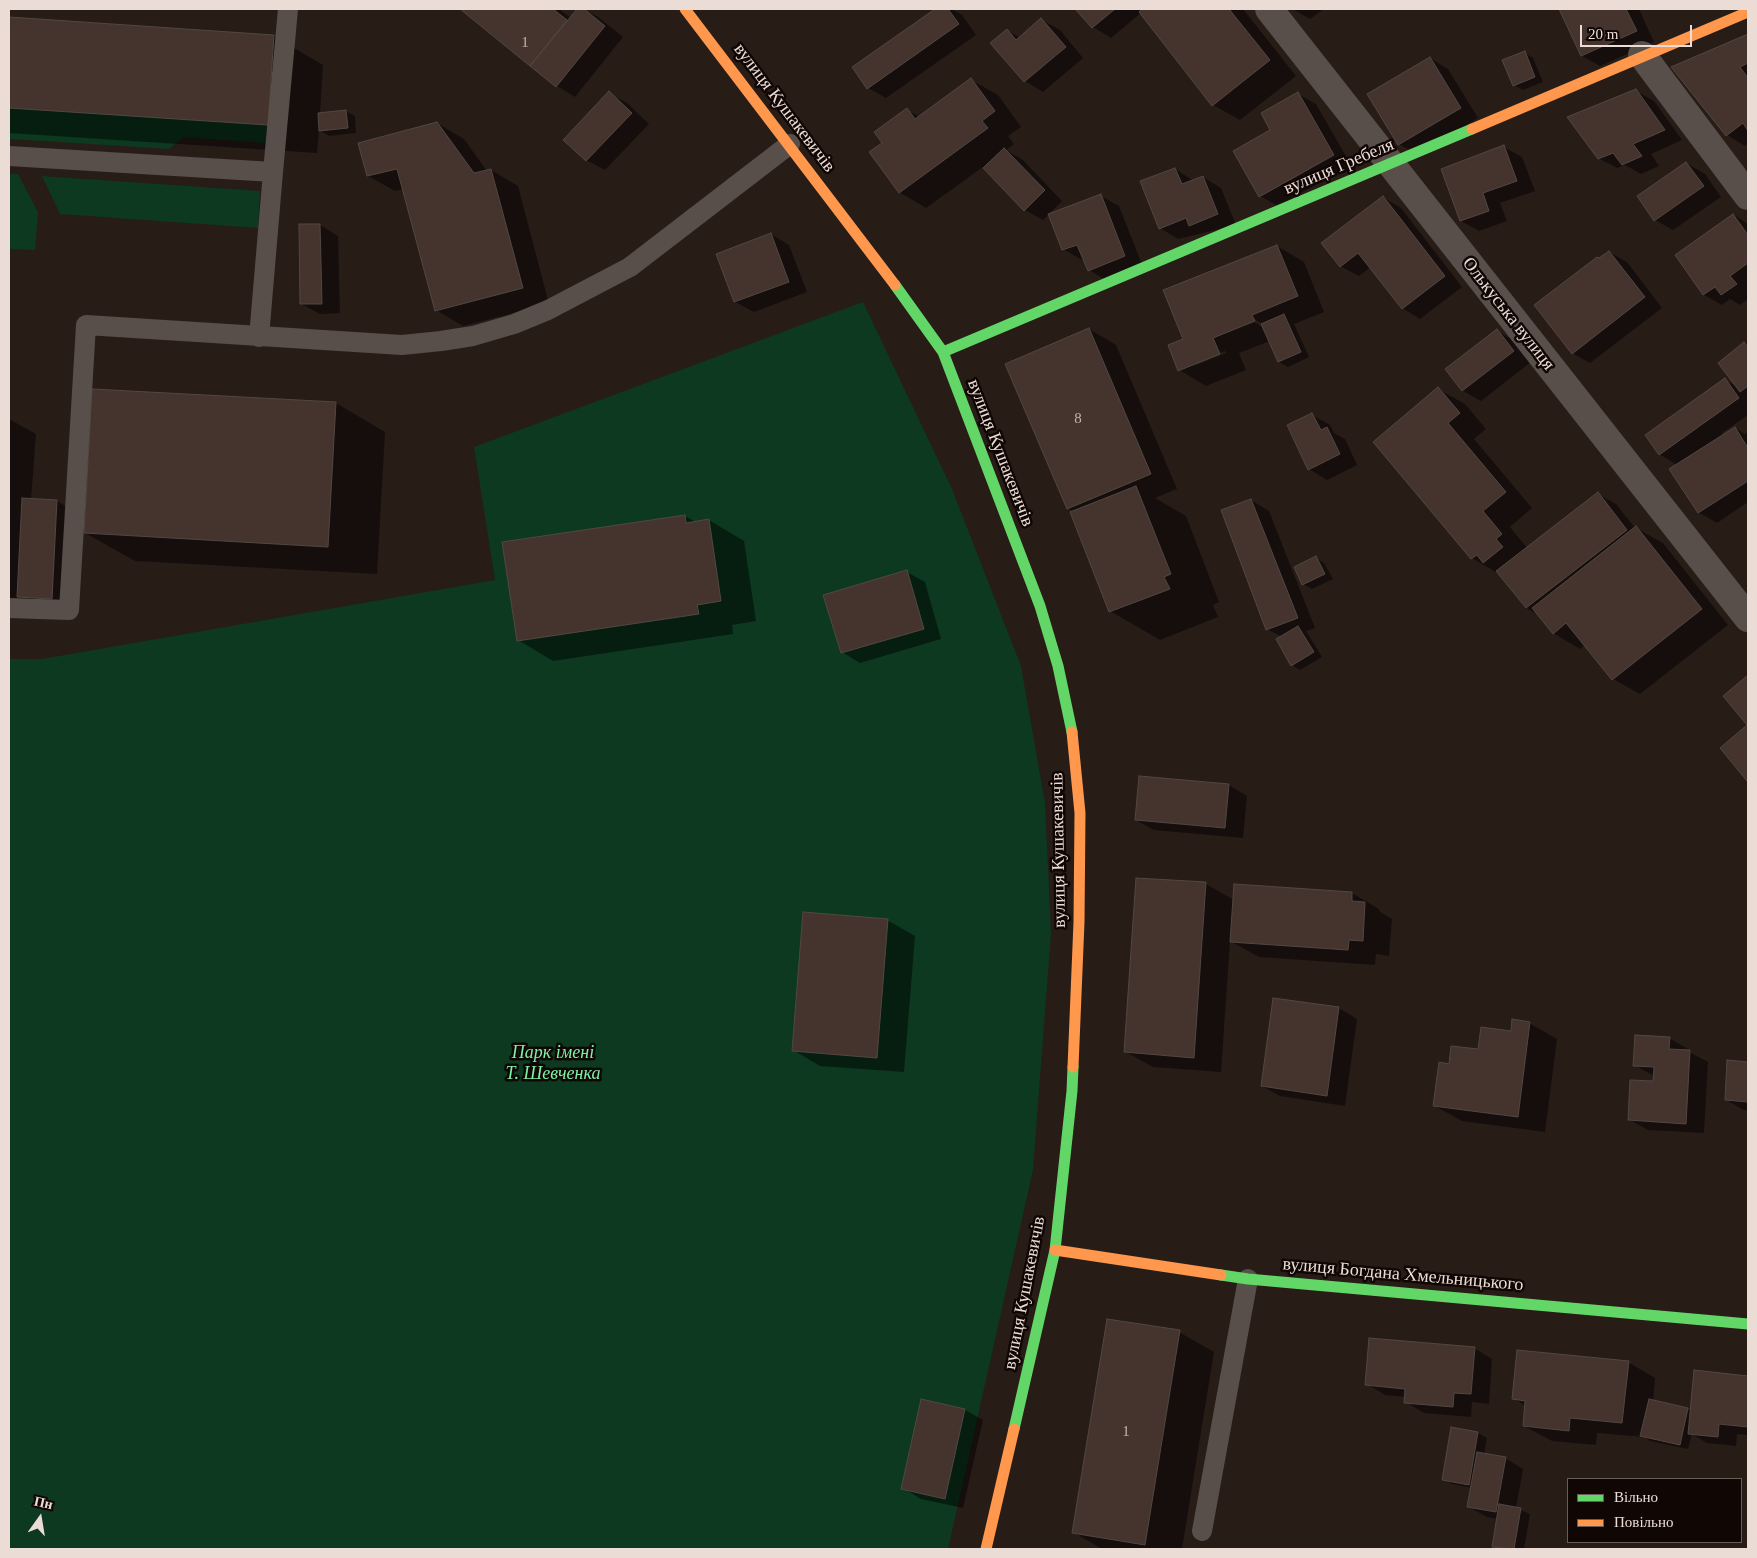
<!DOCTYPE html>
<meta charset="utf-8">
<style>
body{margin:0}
#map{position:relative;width:1757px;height:1558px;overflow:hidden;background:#281c17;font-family:"Times New Roman",serif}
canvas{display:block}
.frame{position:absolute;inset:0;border:10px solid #ecdcd6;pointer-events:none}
.legend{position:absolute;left:1567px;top:1478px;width:175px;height:65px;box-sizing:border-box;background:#100704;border:1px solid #685c58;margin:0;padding:6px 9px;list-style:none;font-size:15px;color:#ecdcd6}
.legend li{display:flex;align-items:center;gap:10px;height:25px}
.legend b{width:25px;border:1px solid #685c58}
.north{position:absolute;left:15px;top:1493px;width:50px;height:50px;-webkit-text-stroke:4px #100704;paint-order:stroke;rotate:13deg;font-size:14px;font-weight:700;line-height:20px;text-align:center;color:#ecdcd6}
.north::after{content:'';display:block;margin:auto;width:18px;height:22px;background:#ecdcd6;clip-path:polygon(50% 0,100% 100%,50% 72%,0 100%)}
.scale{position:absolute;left:1580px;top:25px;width:112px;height:22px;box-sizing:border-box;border:2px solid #ecdcd6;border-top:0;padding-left:6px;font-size:15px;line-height:18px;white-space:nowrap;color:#ecdcd6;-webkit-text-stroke:4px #100704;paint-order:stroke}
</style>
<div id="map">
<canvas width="1757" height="1558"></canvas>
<div class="frame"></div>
<ul class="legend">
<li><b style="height:6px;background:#63d668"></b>Вільно</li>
<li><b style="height:6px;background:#ff974d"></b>Повільно</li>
</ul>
<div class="north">Пн</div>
<div class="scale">20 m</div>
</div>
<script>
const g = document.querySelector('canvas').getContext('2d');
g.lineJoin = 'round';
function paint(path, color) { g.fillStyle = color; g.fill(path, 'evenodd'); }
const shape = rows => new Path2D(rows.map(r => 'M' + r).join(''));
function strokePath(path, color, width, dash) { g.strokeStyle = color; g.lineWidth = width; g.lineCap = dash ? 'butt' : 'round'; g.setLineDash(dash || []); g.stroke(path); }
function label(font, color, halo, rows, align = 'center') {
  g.font = font + ' "Times New Roman",serif'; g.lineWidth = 5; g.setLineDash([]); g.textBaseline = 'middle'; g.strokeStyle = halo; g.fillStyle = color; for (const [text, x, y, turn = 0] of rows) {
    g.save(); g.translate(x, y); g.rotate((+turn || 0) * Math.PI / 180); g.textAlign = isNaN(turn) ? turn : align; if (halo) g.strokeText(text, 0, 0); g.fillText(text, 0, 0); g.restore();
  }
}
const green = shape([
 [9,108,268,125,267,143,183,137,169,149,9,139],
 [9,174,18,174,38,212,35,250,9,249],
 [42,176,260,191,258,228,60,214],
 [863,302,952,489,1021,666,1045,803,1051,933,1033,1170,948,1549,9,1549,9,659,42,659,495,580,474,447]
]);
const shadow = shape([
 [462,9,559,9,571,18,578,9,583,9,598,17,623,37,575,97,557,86],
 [938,9,952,9,962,15,976,35,886,98,868,88,854,67],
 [1077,9,1243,9,1296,76,1240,120,1213,105,1141,13,1111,38,1093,27],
 [1292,9,1324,9,1310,19],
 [1561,9,1639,9,1654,42,1600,66,1582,56],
 [9,19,274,36,323,65,320,114,346,111,355,116,356,133,329,136,319,130,317,153,9,133],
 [1042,20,1060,30,1083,58,1043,92,1025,81,1007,30,1020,38],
 [1748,36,1748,143,1745,146,1727,135,1673,68],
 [1525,53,1533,58,1543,82,1523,90,1514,85],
 [1430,58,1448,69,1478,118,1417,155,1399,144],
 [971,80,998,95,1021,127,1008,136,1014,144,1006,150,1023,160,1062,201,1043,220,1025,210,983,167,926,208,899,192,884,143,907,110,920,117],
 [1636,91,1654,101,1682,140,1651,154,1659,166,1641,174,1625,165,1617,168,1598,158],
 [609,93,627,103,649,124,605,170,586,160],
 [1298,94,1316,104,1351,165,1278,206,1260,196,1272,130],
 [437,123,464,139,487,171,491,170,518,186,549,304,463,326,436,310,404,189,395,191,368,176],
 [1504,147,1522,157,1535,191,1500,203,1507,221,1479,231,1461,221],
 [1686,163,1705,174,1721,197,1673,230,1655,220],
 [1175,169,1194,181,1203,177,1221,188,1236,225,1178,239,1160,228],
 [1101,196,1119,206,1143,267,1107,281,1089,270,1084,259,1082,260,1063,249],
 [1383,197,1401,208,1462,287,1420,319,1402,308,1371,267,1359,276,1340,266],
 [1734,215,1748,224,1748,299,1740,305,1730,299,1722,305,1704,295,1676,255],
 [320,225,338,236,340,313,320,314,301,304],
 [771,234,789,245,807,292,754,312,735,302,717,255],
 [1277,246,1304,262,1324,312,1294,324,1309,357,1288,367,1279,362,1270,341,1239,353,1246,370,1206,386,1179,370,1185,340],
 [1250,317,1263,324,1263,327,1249,319],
 [1225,351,1226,353,1196,365,1196,363],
 [1609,252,1627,262,1662,308,1590,363,1572,353,1599,260],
 [1089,329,1116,345,1177,489,1155,498,1186,516,1219,602,1213,605,1218,617,1160,640,1110,611,1074,512,1068,508],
 [1497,331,1515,341,1531,362,1481,401,1463,391,1447,369],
 [1744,344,1748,346,1748,415,1722,433,1723,435,1735,428,1745,434,1748,432,1748,502,1717,523,1698,512,1677,465,1659,454,1725,380,1738,387],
 [1438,389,1465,404,1486,429,1474,439,1532,508,1510,527,1527,548,1598,494,1616,504,1635,528,1636,528,1663,543,1728,625,1640,694,1613,679,1585,645,1580,649,1553,633,1539,615,1526,608,1499,574,1472,558],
 [336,403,385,432,377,574,135,561,85,533],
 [1312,415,1330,425,1334,433,1345,439,1357,465,1327,480,1309,469],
 [9,419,36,434,31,500,57,501,75,512,70,609,9,614],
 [1251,500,1269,511,1315,628,1306,631,1322,657,1300,670,1292,665,1282,637,1267,629],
 [685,516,696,522,709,520,744,541,756,621,732,625,733,634,553,661,518,640,503,543],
 [1316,558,1324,563,1333,579,1312,589,1303,584],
 [907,572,925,582,941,639,860,663,842,652],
 [1748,726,1748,780,1722,748],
 [1229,785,1247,796,1243,838,1154,830,1136,820],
 [1137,879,1206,884,1234,900,1352,893,1379,909,1379,911,1392,919,1389,956,1376,954,1375,965,1259,957,1230,941,1221,1072,1153,1067,1126,1052],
 [887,920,915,936,904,1072,820,1066,793,1050],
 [1274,999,1339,1008,1357,1019,1345,1106,1280,1096,1262,1086],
 [1529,1023,1557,1039,1545,1132,1462,1121,1435,1106,1450,1065],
 [1669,1038,1688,1049,1687,1051,1708,1062,1704,1133,1648,1130,1630,1120,1654,1082,1654,1076,1634,1065],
 [1728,1062,1748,1063,1748,1110,1744,1110,1726,1100],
 [1179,1332,1214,1352,1182,1549,1102,1549,1073,1532],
 [1474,1348,1492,1359,1489,1404,1472,1402,1471,1417,1424,1413,1406,1402,1406,1397,1385,1395,1367,1384],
 [1628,1362,1655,1378,1653,1401,1692,1411,1696,1372,1748,1377,1748,1435,1737,1434,1736,1446,1707,1443,1692,1434,1688,1449,1650,1441,1645,1437,1597,1433,1596,1445,1552,1441,1524,1426,1526,1406,1513,1398],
 [922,1401,965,1410,983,1420,963,1508,921,1499,903,1488],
 [1478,1433,1487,1438,1484,1455,1505,1458,1523,1469,1516,1508,1530,1514,1524,1549,1499,1549,1494,1546,1498,1519,1487,1517,1469,1507,1472,1488,1452,1484,1443,1479]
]);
const building = shape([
 [460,9,553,9,567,20,530,66,460,9],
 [577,9,584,9,605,26,556,87,530,66,577,9],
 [935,9,948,9,959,24,867,89,852,67,935,9],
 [1075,9,1115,9,1092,28,1075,9],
 [1142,9,1229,9,1270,60,1212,106,1139,12,1142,9],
 [1559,9,1626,9,1637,31,1581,56,1559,9],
 [9,17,274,35,268,125,9,108,9,17],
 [1041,18,1066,47,1024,82,990,43,1007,29,1016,40,1041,18],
 [1748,34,1748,63,1740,67,1748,78,1748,131,1743,123,1726,136,1671,67,1748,34],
 [1525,51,1535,77,1513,86,1502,60,1525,51],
 [1430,57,1461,108,1398,145,1367,94,1430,57],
 [971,78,995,111,982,121,988,128,899,193,869,152,882,143,874,132,907,108,915,119,971,78],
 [1636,89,1665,130,1633,144,1642,156,1622,165,1613,153,1598,159,1567,117,1636,89],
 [609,91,632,113,586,161,563,140,609,91],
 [1298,92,1334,155,1259,197,1233,151,1270,130,1261,113,1298,92],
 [346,110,348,128,319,131,318,113,346,110],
 [437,122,474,173,491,169,523,288,435,311,397,169,367,176,358,143,437,122],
 [1504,145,1517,181,1483,193,1489,211,1460,221,1441,169,1504,145],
 [1004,148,1045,190,1024,211,983,168,1004,148],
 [1686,162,1704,186,1654,221,1637,196,1686,162],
 [1175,168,1182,184,1203,176,1218,214,1189,226,1186,218,1159,229,1140,181,1175,168],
 [1101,194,1125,256,1088,271,1077,245,1062,250,1048,214,1101,194],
 [1383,196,1445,276,1402,309,1358,253,1340,267,1321,243,1383,196],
 [1733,214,1748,235,1748,263,1730,276,1737,284,1721,295,1715,287,1703,295,1675,255,1733,214],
 [299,224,320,224,322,304,300,304,299,224],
 [771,233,789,282,734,302,716,254,771,233],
 [1277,245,1298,296,1252,315,1255,321,1213,338,1220,354,1178,371,1168,345,1183,339,1163,290,1277,245],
 [1609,251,1645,297,1572,354,1534,305,1597,257,1599,258,1609,251],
 [1284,314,1301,352,1278,362,1261,324,1284,314],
 [1089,328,1151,474,1067,509,1005,364,1089,328],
 [1497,329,1514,351,1462,391,1445,369,1497,329],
 [1744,342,1748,348,1748,386,1740,392,1718,363,1744,342],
 [1725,378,1739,398,1659,455,1645,435,1725,378],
 [1438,387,1460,413,1448,423,1506,492,1483,511,1502,534,1496,539,1503,547,1483,563,1477,555,1471,559,1373,442,1438,387],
 [92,389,336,402,328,547,84,533,92,389],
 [1312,413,1321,430,1327,427,1340,454,1308,470,1287,425,1312,413],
 [1735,427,1748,448,1748,481,1698,513,1669,469,1735,427],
 [1136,486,1171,574,1164,577,1170,589,1109,612,1070,512,1136,486],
 [1598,492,1627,530,1526,608,1496,571,1598,492],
 [22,498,57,500,52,599,17,597,22,498],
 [1251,499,1298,618,1266,630,1221,510,1251,499],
 [685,515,686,523,709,519,721,601,697,605,699,614,517,641,502,542,685,515],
 [1636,526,1702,609,1612,680,1566,623,1553,634,1532,608,1636,526],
 [1316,556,1325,574,1302,585,1294,567,1316,556],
 [907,570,924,629,841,653,823,595,907,570],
 [1298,626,1314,652,1291,666,1276,639,1298,626],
 [1748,675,1748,780,1747,781,1720,748,1747,725,1723,696,1748,675],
 [1139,776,1229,784,1225,828,1135,820,1139,776],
 [1136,878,1206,882,1194,1058,1124,1052,1136,878],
 [1234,884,1352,892,1352,901,1365,902,1363,941,1349,940,1348,950,1230,942,1234,884],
 [803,912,888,919,877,1058,792,1051,803,912],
 [1273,998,1339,1007,1327,1096,1261,1086,1273,998],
 [1512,1019,1530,1022,1518,1117,1433,1106,1439,1062,1449,1064,1451,1046,1478,1049,1481,1027,1511,1031,1512,1019],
 [1635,1035,1670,1037,1669,1049,1690,1050,1686,1124,1628,1120,1630,1080,1653,1081,1654,1067,1633,1066,1635,1035],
 [1727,1060,1748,1062,1748,1102,1725,1100,1727,1060],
 [1107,1319,1180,1330,1145,1545,1072,1533,1107,1319],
 [1369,1338,1475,1347,1471,1394,1454,1393,1453,1407,1404,1403,1405,1389,1365,1385,1369,1338],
 [1517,1350,1629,1361,1622,1423,1570,1418,1569,1431,1523,1426,1525,1401,1512,1399,1517,1350],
 [1694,1370,1748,1376,1748,1427,1719,1424,1718,1437,1688,1434,1694,1370],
 [921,1399,965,1409,945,1499,901,1489,921,1399],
 [1649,1399,1688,1408,1680,1445,1640,1436,1649,1399],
 [1451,1427,1478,1432,1469,1485,1442,1480,1451,1427],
 [1477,1452,1506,1457,1496,1512,1467,1507,1477,1452],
 [1499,1504,1521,1508,1514,1549,1492,1547,1499,1504]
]);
const lane = shape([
 [9,156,273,172,259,337],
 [273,172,288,9],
 [9,608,69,610,86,325,402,345,441,341,473,336,514,324,548,310,630,267,790,144],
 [1202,1531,1248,1279]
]);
const street = shape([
 [1269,9,1748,618],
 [1642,55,1748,196]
]);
const fast = shape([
 [895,285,943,352,1040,606,1058,666,1072,732],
 [943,352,1472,129],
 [1221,1275,1248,1279,1748,1324],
 [1014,1429,1055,1250,1072,1091,1073,1067]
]);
const slow = shape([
 [685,9,895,285],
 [1472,129,1748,12],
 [1072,732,1080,813,1079,922,1073,1067],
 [1055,1250,1221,1275],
 [986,1549,1014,1429]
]);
const numberNames = [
 ["1",525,43],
 ["8",1078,419],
 ["1",1126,1432]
];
const streetNames = [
 ["вулиця Кушакевичів",784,108,53],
 ["вулиця Гребеля",1339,167,-23],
 ["Олькуська вулиця",1508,314,52],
 ["вулиця Кушакевичів",1000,453,69],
 ["вулиця Кушакевичів",1059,850,-91],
 ["вулиця Богдана Хмельницького",1403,1275,5],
 ["вулиця Кушакевичів",1025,1293,-79]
];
const parkNames = [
 ["Парк імені",553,1053],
 ["Т. Шевченка",553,1074]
];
paint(green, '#0c391f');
paint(shadow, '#0007');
paint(building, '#45342d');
strokePath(building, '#514743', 1);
strokePath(lane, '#584e4a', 20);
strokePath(street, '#584e4a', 28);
strokePath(fast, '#63d668', 11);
strokePath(slow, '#ff974d', 11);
label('15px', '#c2b2ac', null, numberNames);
label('18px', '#ecdcd6', '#100704', streetNames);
label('italic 18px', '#7cf2a6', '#100704', parkNames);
</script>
